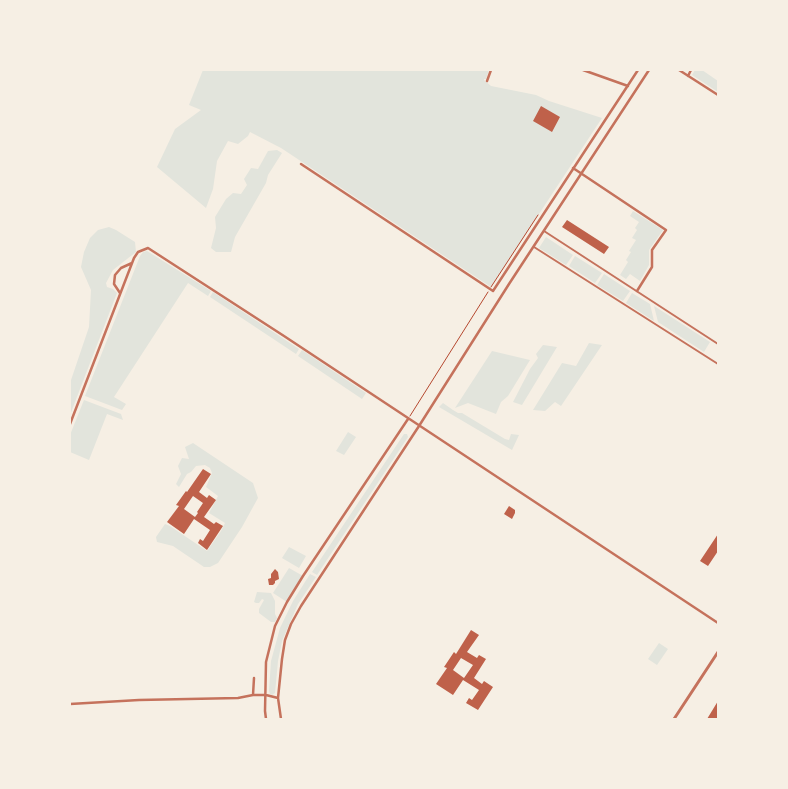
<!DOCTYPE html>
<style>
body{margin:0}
#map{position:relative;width:788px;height:789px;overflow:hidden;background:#f6efe4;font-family:Manrope,sans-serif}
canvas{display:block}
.frame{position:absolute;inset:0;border:71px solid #f6efe4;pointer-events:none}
</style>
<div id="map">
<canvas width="788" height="789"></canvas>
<div class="frame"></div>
</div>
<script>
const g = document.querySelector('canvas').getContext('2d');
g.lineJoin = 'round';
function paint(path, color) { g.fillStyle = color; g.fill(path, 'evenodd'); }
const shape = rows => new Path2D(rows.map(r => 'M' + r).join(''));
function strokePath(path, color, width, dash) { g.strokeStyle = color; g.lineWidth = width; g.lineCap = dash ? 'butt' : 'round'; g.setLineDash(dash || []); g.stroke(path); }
const green = shape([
 [203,70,489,70,486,79,484,79,484,80,491,86,536,95,549,101,602,118,491,287,281,148,250,132,248,136,238,144,228,141,217,161,213,189,206,208,157,167,175,129,201,110,189,105],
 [695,70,702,70,718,81,718,92,692,75],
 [277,150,282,153,268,175,266,183,235,237,231,252,216,252,211,248,216,228,215,217,226,199,233,193,241,194,247,185,244,179,251,168,258,169,268,151],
 [633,211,663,230,649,250,649,265,640,281,630,274,626,279,620,275,628,262,626,260,631,252,629,251,636,240,632,238,637,230,635,228,639,222,630,216],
 [109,227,116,230,135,242,136,252,113,270,106,283,107,287,113,289,117,293,70,415,70,383,89,327,91,290,81,267,84,252,90,238,98,230],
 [546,237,573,255,566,265,539,248],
 [147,251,211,291,208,296,188,283,114,397,126,404,122,410,85,396,140,256,143,252],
 [575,256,602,273,595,283,569,266],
 [604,274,630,291,623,301,597,285],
 [213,292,299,349,296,354,210,297],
 [632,293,650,304,654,321,626,303],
 [654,306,710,342,704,352,658,322],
 [589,343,602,345,561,406,555,402,545,411,533,410,562,363,576,366],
 [543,345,557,347,522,405,513,402,530,369,538,358,536,354],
 [302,350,366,393,362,399,298,356],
 [492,351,530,360,508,396,501,402,496,414,468,403,455,408],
 [84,400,121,414,123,420,107,414,89,460,70,452,70,435],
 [443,403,453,410,458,413,462,413,505,439,509,440,511,434,519,435,512,450,439,407],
 [348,432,356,437,344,455,336,451],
 [404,434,407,434,408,437,317,575,312,572],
 [193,443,253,483,258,498,242,527,218,563,210,567,204,567,173,546,157,542,156,537,165,524,170,526,207,551,221,531,225,523,209,513,218,496,206,487,212,473,210,468,205,465,196,466,191,472,187,474,179,487,176,484,181,474,178,466,182,458,189,459,185,447],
 [289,547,306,556,299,568,282,558],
 [289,568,303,576,287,602,273,593],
 [310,574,316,577,298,604,282,641,278,661,275,693,272,695,270,694,269,691,271,661,280,628,293,601],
 [257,592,271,593,275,601,275,614,277,618,275,622,271,622,259,613,259,609,264,600,262,599,259,603,256,603,254,602],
 [659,643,668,649,657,665,648,659]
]);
const building = shape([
 [541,106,560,117,552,132,533,121],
 [567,220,609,247,604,254,562,227],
 [203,469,211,474,199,492,207,498,209,495,216,500,204,517,214,524,216,522,223,526,207,550,198,543,200,539,203,541,210,530,194,519,184,534,167,522,179,506,176,505,186,491,187,492],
 [193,496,203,503,197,512,198,513,195,517,184,509],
 [509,506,515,510,515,513,512,519,504,514],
 [718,534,718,551,708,566,700,561],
 [275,569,278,572,279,579,275,581,275,583,273,585,269,585,268,579,271,578,271,574],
 [471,630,479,635,467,652,477,658,479,655,486,659,474,678,482,684,484,681,493,687,478,710,466,703,469,698,472,700,479,690,463,680,453,695,436,684,447,668,444,667,454,652,456,654],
 [461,658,473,665,464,678,453,670],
 [718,701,718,719,707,719]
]);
const path = shape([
 [491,287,538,215],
 [410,416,488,292]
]);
const pedestrian = shape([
 [544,231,718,344],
 [534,247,718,364]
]);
const minor = shape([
 [583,70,628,86],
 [679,70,718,95],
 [688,76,691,70],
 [487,81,491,70],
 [301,164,493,291,638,70],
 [573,168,666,230,652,250,652,267,637,291],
 [120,293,114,284,115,275,121,268,132,263],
 [70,424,134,258,138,252,148,248,284,336,718,623],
 [253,695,254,678],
 [70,704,139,700,238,698,253,695,266,695,278,698],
 [266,719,265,711,266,662,275,626,287,602,303,576,408,419],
 [281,719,278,698,282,659,285,640,291,624,301,606,419,426,509,284,649,70]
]);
const tertiary = shape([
 [674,719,718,652]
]);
paint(green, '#e2e4dc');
paint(building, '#bf614a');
strokePath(path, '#b5482f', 1);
strokePath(pedestrian, '#c5725c', 2);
strokePath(minor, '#c5725c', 2.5);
strokePath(tertiary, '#c5725c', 3);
</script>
